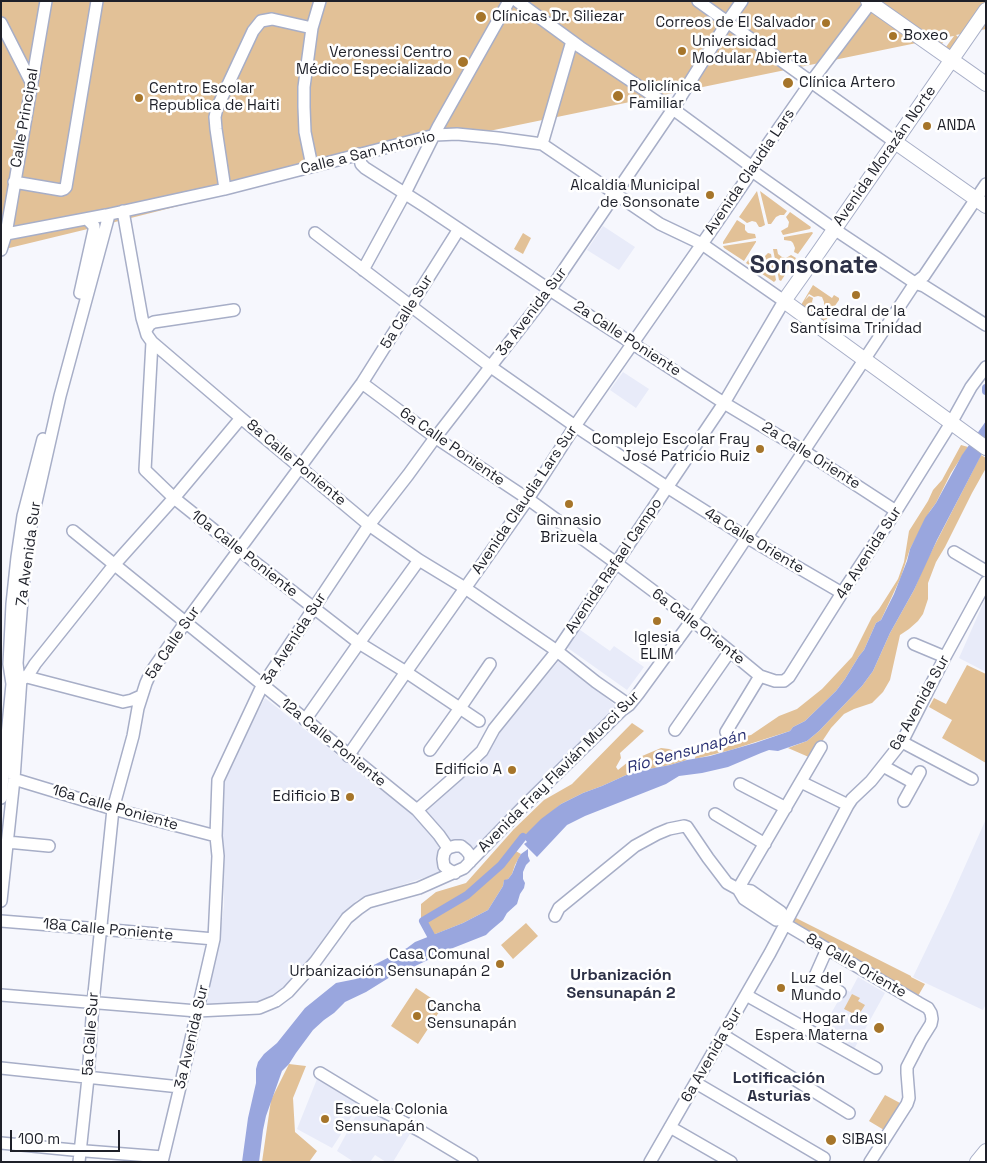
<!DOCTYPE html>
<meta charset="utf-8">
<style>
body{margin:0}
#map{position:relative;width:987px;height:1163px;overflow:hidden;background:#f6f7fd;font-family:"Space Grotesk",sans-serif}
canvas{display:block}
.frame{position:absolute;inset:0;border:2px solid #1e2029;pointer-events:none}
.scale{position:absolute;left:10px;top:1130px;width:110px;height:22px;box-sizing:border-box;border:2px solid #1e2029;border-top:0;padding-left:6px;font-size:15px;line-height:18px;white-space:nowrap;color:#1e2029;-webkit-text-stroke:4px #fff;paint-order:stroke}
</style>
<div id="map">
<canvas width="987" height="1163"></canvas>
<div class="frame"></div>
<div class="scale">100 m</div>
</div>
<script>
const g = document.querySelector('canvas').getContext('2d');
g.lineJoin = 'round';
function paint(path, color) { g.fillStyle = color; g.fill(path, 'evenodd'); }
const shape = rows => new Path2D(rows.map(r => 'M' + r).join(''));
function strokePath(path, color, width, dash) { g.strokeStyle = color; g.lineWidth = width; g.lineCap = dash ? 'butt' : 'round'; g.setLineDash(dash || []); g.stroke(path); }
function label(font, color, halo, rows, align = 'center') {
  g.font = font + ' "Space Grotesk",sans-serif'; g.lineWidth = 5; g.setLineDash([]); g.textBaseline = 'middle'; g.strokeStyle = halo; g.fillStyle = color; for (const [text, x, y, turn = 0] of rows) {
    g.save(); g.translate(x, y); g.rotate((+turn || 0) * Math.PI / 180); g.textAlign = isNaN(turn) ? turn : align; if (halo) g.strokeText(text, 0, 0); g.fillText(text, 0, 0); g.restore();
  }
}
const built = shape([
 [603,226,635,247,619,270,587,250],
 [623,372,649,389,636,408,610,390],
 [986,597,986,672,959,658],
 [576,627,610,651,614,646,644,667,627,690,565,646],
 [561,658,618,708,478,850,472,850,448,844,439,846,437,856,442,869,441,872,357,900,286,990,257,1006,206,1005,206,995,221,925,224,906,222,837,219,824,221,795,224,783,246,733,265,698,416,817,467,771],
 [986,819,986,1004,983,1010,913,977,949,902],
 [858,977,885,993,853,1051,821,1031,845,989,850,992],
 [317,1079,361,1101,348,1122,351,1124,364,1103,411,1132,393,1162,386,1162,375,1155,370,1162,354,1162,337,1151,350,1127,347,1125,332,1148,297,1129]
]);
const green = shape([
 [1,1,986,1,986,29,956,35,960,39,951,50,946,47,954,36,947,37,942,44,936,39,421,145,103,225,101,230,96,227,1,250],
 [757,191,765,225,761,227,759,227,756,222,752,221,747,223,739,217],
 [760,191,787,211,784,215,780,215,776,217,771,224,768,224],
 [790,212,811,227,810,229,783,235,781,231,788,227,789,222,786,217],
 [737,220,745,225,745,230,748,233,755,234,756,238,723,244,723,242],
 [812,232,813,233,798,254,794,252,795,248,793,243,791,241,784,240,784,237],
 [523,233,531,238,523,254,514,249],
 [756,241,756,242,744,261,724,248,723,246],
 [773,249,777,249,778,254,782,257,786,258,791,255,796,258,781,281,779,280],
 [768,253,771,254,776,280,774,282,746,263,752,255,753,254,758,258,763,258],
 [813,285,832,298,834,295,839,298,839,300,832,310,824,305,824,302,822,297,818,296,814,297,809,294,805,300,809,296,813,298,812,302,814,306,811,311,815,307,819,308,823,306,825,307,819,315,817,314,819,316,826,307,832,312,824,323,801,306,801,305],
 [961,445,968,447,951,473,936,503,930,511,910,549,901,577,881,620,876,623,864,650,859,656,845,679,836,691,805,721,793,727,790,731,731,750,695,759,696,750,702,745,751,735,779,716,797,709,822,689,852,657,872,617,879,609,898,579,904,562,909,531,928,501,933,490,942,480],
 [981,455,986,458,986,468,972,493,945,547,936,562,928,583,928,599,923,614,918,621,909,629,900,635,890,680,883,692,872,703,854,709,844,714,831,728,811,758,788,748,807,741,819,731,862,686,873,671,890,633,914,590,925,564],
 [967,665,986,674,986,763,942,738,952,720,929,707,934,698,946,704],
 [632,723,644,731,620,753,621,758,616,767,618,770,628,762,661,748,669,749,677,752,687,760,670,765,633,772,602,786,583,793,561,804,523,837,501,865,467,895,421,918,421,904,436,892,466,883,514,829,544,800,572,784],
 [514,850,521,854,515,865,512,874,508,879,504,881,503,886,488,910,463,923,433,935,425,921,468,896,502,866],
 [792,916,911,976,911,977,925,984,918,996,787,924],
 [526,923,538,936,513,959,501,945],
 [416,988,443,1006,418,1044,391,1026],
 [852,994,860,998,858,1001,865,1005,858,1016,844,1009],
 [289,1064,306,1066,293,1098,295,1132,317,1151,309,1162,262,1162,271,1100],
 [885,1095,900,1103,884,1130,869,1121]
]);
const water = shape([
 [986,421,986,446,937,540,914,590,890,633,873,671,862,686,819,731,807,741,778,751,769,750,761,753,728,767,702,773,679,776,666,784,585,816,567,825,537,857,524,844,527,842,523,837,541,819,561,804,583,793,602,786,633,772,670,765,687,760,710,756,755,743,790,731,793,727,805,721,836,691,845,679,859,656,864,650,876,623,881,620,894,594,907,561,910,549,925,518,936,503,962,455],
 [528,849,528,856,530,861,526,865,523,872,523,879,525,883,524,888,520,894,517,904,507,913,503,920,490,931,486,935,453,948,409,969,395,974,366,992,345,1002,334,1013,324,1020,313,1030,296,1053,289,1064,282,1071,266,1116,263,1130,259,1162,242,1162,248,1118,256,1083,256,1069,258,1062,264,1054,277,1043,305,1008,336,983,356,979,370,967,407,948,415,942,463,923,488,910,503,886,504,880,508,879,512,874,518,859,521,854]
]);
const canal = shape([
 [986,388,986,391],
 [435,943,423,921,467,895,501,865,523,837]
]);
const minor = shape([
 [517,1,580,47,673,109,752,167],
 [698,1,895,142],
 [1,23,31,82],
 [542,144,572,41],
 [359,154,361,164,365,168,423,205,556,294,724,403,804,451,896,511],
 [312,166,305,132,304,107,304,87,312,28,320,1],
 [752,171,834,229,915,283,924,286,986,325],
 [14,182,61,190,64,189,66,187,97,1],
 [225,189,216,129,215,117,217,108,253,31,261,21,272,19,312,28],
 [123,211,142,318,147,335,152,342,241,418,369,525,419,560,465,588,557,651,596,682,629,705],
 [315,233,491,367,575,426,667,487,746,537,842,593],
 [1,235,106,215,225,189,435,135,457,134,498,138,542,144,660,224,702,244,784,301,724,403,557,651,494,729,482,751,458,774,417,810],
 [1,250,6,234,46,1],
 [363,270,405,193,438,127,509,1],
 [80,293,94,230,94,226,87,219],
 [146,330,150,324,154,322,234,310],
 [152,342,145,470,174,498,239,550,359,643,406,672,479,721],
 [362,383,436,438,528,499,616,563,692,620,760,676,775,681,784,681,789,677,842,593,896,511,951,423,971,387,986,367],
 [73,531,417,810,439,835,448,848],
 [954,552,986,571],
 [914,644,945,657],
 [27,677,123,702,132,700,141,696],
 [16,681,27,677,35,664,114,565,174,498,241,418],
 [305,720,359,643,419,560],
 [675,730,730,651],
 [726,732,760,676],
 [902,742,972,779],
 [430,750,460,708,490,664],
 [348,756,406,672,528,499,575,426,711,231,752,171,752,167,779,128,811,82,872,1],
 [883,766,914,783],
 [14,779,113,809,216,836],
 [801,782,848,805],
 [740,784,786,808],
 [1,798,12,684,9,664,12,604,17,557,23,516,43,439],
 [904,801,920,772],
 [715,814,765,844],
 [7,842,49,846],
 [455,873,449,870,444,866,443,859,444,853,448,848,455,846,461,846,466,850,470,855,470,862],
 [1,901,14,779,21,678,18,672,17,663,23,587,27,551,32,520,60,396,109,215],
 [555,916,559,908,635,846,657,834,669,829,684,826,687,827,708,858,727,883,738,889,751,891,781,912,781,918],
 [781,918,779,919,776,920,744,899,738,889,821,747],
 [1,921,100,929,214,939],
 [785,924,919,1003,928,1008,931,1013,932,1019,931,1024,921,1040,907,1067,907,1073,909,1098,907,1104,870,1162],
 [827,949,815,976,817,979,840,992],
 [1,995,197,1011,259,1008,276,1001,288,992,315,962,347,918,358,909,368,902,419,888,464,868,523,807,622,710,629,705,638,694,692,620,915,283,924,276,986,184],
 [746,995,876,1068],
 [723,1035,849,1113],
 [1,1068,180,1087],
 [320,1073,381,1110,422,1132,472,1162],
 [696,1083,824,1158],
 [670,1127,731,1162],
 [1,1143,73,1150,163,1157],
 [79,1162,88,1078,93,1003,113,809,133,736,138,708,146,683,151,672,185,623,362,383,459,229],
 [162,1162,180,1087,214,939,218,856,216,836,218,780,262,686,369,525,408,475,432,442,550,290,673,109,730,18,742,1],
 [650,1162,770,953,848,805,852,799,871,781,902,742,945,657,986,582]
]);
const major = shape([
 [868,1,986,84],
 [986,10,818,253,784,301,986,448],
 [895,142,986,206],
 [977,1162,986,1151]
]);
const markers = [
 [481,17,6,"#a6752a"],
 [826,23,5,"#a6752a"],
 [893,36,5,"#a6752a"],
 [682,51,5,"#a6752a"],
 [463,62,6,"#a6752a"],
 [788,83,6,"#a6752a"],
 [618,96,6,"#a6752a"],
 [139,98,5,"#a6752a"],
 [927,126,5,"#a6752a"],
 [710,195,5,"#a6752a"],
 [856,295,5,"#a6752a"],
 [760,449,5,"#a6752a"],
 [569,504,5,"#a6752a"],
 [657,621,5,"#a6752a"],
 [512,770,5,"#a6752a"],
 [350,797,5,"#a6752a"],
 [500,964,5,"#a6752a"],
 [781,988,5,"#a6752a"],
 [417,1016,5,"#a6752a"],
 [879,1028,6,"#a6752a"],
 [325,1119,5,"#a6752a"],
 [831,1140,6,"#a6752a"]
];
const poiNames = [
 ["Clínicas Dr. Siliezar",492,17],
 ["Correos de El Salvador",816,23,"right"],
 ["Boxeo",903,36],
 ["Universidad",692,42],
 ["Modular Abierta",692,59],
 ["Veronessi Centro",452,53,"right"],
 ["Médico Especializado",452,70,"right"],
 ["Clínica Artero",799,83],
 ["Policlínica",629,87],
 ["Familiar",629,104],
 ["Centro Escolar",149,89],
 ["Republica de Haiti",149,106],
 ["ANDA",937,126],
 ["Alcaldia Municipal",700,186,"right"],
 ["de Sonsonate",700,203,"right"],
 ["Catedral de la",856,312,"center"],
 ["Santísima Trinidad",856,329,"center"],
 ["Complejo Escolar Fray",750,440,"right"],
 ["José Patricio Ruiz",750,457,"right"],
 ["Gimnasio",569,521,"center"],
 ["Brizuela",569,538,"center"],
 ["Iglesia",657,638,"center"],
 ["ELIM",657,655,"center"],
 ["Edificio A",502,770,"right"],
 ["Edificio B",340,797,"right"],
 ["Casa Comunal",490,955,"right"],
 ["Urbanización Sensunapán 2",490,972,"right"],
 ["Luz del",791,979],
 ["Mundo",791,996],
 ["Cancha",427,1007],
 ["Sensunapán",427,1024],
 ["Hogar de",868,1019,"right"],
 ["Espera Materna",868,1036,"right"],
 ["Escuela Colonia",335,1110],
 ["Sensunapán",335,1127],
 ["SIBASI",842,1140]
];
const streetNames = [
 ["Calle Principal",25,118,-80],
 ["Calle a San Antonio",368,153,-14],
 ["Avenida Morazán Norte",885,156,-55],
 ["Avenida Claudia Lars",750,172,-56],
 ["5a Calle Sur",407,312,-58],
 ["3a Avenida Sur",532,312,-53],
 ["2a Calle Poniente",627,339,33],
 ["6a Calle Poniente",452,447,35],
 ["2a Calle Oriente",811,456,32],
 ["8a Calle Poniente",296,463,40],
 ["Avenida Claudia Lars Sur",525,500,-56],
 ["4a Calle Oriente",754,541,31],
 ["4a Avenida Sur",869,553,-57],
 ["7a Avenida Sur",29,554,-82],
 ["10a Calle Poniente",244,554,38],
 ["Avenida Rafael Campo",614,566,-56],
 ["6a Calle Oriente",698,627,38],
 ["3a Avenida Sur",294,639,-57],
 ["5a Calle Sur",173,643,-56],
 ["6a Avenida Sur",920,703,-61],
 ["12a Calle Poniente",333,743,39],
 ["Avenida Fray Flavián Mucci Sur",559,772,-45],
 ["16a Calle Poniente",115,808,16],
 ["18a Calle Poniente",108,930,5],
 ["8a Calle Oriente",856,966,30],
 ["5a Calle Sur",91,1034,-86],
 ["3a Avenida Sur",192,1037,-77],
 ["6a Avenida Sur",712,1055,-60]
];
const waterNames = [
 ["Río Sensunapán",686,752,-16]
];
const neighbourhoodNames = [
 ["Urbanización",621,976],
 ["Sensunapán 2",621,994],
 ["Lotificación",779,1079],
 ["Asturias",779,1097]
];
const townNames = [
 ["Sonsonate",814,266]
];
paint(built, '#e8ebf9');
paint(green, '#e2c197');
paint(water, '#99a6de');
strokePath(canal, '#99a6de', 8);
strokePath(minor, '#a7aec7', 14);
strokePath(major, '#a7aec7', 16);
strokePath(minor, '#fff', 11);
strokePath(major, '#fff', 14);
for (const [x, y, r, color] of markers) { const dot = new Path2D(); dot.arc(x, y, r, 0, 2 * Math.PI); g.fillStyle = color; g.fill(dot); strokePath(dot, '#fff', 2); }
label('15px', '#1e2029', '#fff', poiNames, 'left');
label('15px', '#1e2029', '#fff', streetNames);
label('italic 16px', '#2b3274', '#fff', waterNames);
label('bold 16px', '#2d3146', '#fff', neighbourhoodNames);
label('bold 25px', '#2d3146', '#fff', townNames);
</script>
